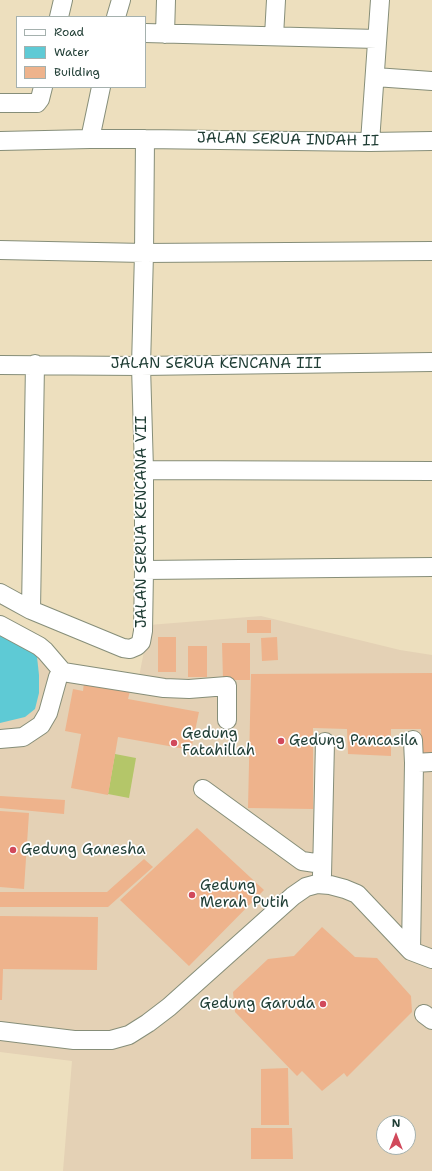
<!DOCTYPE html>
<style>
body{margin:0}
#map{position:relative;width:432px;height:1171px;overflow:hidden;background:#eddfbe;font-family:"Shantell Sans",sans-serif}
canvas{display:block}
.legend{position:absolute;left:16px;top:16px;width:130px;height:72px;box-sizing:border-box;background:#fff;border:1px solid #a5b1ae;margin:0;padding:5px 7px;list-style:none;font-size:12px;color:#1f3d34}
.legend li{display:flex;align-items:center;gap:8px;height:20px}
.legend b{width:20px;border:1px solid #a5b1ae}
.north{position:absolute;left:376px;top:1115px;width:40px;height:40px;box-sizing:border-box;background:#fff;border:1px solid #a5b1ae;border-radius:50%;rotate:0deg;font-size:11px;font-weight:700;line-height:16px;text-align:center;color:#1f3d34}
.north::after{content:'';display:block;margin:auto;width:14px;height:18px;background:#d1495b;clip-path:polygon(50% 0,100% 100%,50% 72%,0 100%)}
</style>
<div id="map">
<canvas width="432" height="1171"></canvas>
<ul class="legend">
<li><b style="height:5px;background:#fff"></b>Road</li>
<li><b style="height:11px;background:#5ecad5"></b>Water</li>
<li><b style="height:11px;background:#eeb38c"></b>Building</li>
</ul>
<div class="north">N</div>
</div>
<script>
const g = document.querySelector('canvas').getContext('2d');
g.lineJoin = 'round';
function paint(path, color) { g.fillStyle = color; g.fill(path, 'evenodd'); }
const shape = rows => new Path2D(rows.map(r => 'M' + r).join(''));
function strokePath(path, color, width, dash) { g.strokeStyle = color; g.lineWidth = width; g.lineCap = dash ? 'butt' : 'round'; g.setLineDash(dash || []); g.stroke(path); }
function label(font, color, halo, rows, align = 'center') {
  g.font = font + ' "Shantell Sans",sans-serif'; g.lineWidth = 3.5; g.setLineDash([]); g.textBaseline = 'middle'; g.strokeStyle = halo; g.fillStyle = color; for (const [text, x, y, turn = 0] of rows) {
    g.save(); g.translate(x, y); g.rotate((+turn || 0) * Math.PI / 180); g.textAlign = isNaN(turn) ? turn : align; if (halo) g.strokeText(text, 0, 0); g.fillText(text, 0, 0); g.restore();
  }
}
const built = shape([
 [261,616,400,650,432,655,432,1171,63,1171,72,1061,0,1052,0,620,77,668,139,677,149,625],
 [384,1123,408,1123,408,1147,384,1147]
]);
const green = shape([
 [115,754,136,758,129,798,108,794]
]);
const water = shape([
 [0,632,28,647,37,657,39,675,39,693,35,709,25,717,0,723]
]);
const building = shape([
 [247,620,271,620,271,633,247,633],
 [158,637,176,637,176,672,158,672],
 [277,637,278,660,262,661,261,638],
 [222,643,250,643,250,680,223,680],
 [188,646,207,646,207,677,188,677],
 [432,673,432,754,422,753,421,729,391,729,391,756,348,754,347,729,313,728,313,809,248,808,251,674],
 [84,682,130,691,128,699,199,712,191,750,118,737,108,795,71,788,81,734,65,731,73,689,83,691],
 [0,796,65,800,64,814,0,808],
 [0,811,29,813,24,889,0,887],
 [197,828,264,890,189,966,120,900],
 [144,859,153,867,108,907,0,907,0,892,107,892],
 [0,916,98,917,97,970,3,969,2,1000,0,1000],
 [322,927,355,957,377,958,411,996,412,1012,347,1077,344,1073,322,1091,302,1071,297,1076,235,1012,233,992,268,959,294,956],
 [288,1068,289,1125,261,1125,261,1069],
 [251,1128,292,1128,293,1159,251,1159]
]);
const minor = shape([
 [59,17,63,0],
 [116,17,121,0],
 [145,33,377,39],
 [165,34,166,0],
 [274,36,276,0],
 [375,77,432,81],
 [0,103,37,103,40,99,43,87],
 [90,139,101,87],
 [0,141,90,139,145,139,370,142,432,141],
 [370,142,380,0],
 [0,250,144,253,432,251],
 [0,365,141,366,432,362],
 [144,470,432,471],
 [144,570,432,567],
 [0,593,31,610,123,648,130,649,137,646,141,642,143,631,144,570,144,470,141,366,144,253,145,139],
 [31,610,35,364],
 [0,625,39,646,45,651,63,672],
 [0,739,23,737,41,725,48,713,58,677,63,672,164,688,189,689,227,686,227,720],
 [414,763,432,762],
 [203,789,302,861,322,864],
 [322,875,325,742],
 [411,951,414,763,413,740],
 [424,1014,432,1020],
 [0,1031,74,1040,111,1040,129,1035,148,1023,169,1007,293,896,306,887,317,884,330,885,345,889,357,894,411,951,432,959]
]);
const markers = [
 [281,741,4,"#d1495b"],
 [174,743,4,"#d1495b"],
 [13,850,4,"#d1495b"],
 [192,895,4,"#d1495b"],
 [323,1004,4,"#d1495b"]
];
const streetNames = [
 ["JALAN SERUA INDAH II",288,140,1],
 ["JALAN SERUA KENCANA III",216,364],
 ["JALAN SERUA KENCANA VII",142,522,-90]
];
const poiNames = [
 ["Gedung",182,734],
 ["Fatahillah",182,751],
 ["Gedung Pancasila",289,741],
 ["Gedung Ganesha",21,850],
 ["Gedung",200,886],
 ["Merah Putih",200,903],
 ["Gedung Garuda",315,1004,"right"]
];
paint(built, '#e4d1b5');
paint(green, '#b4c669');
paint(water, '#5ecad5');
paint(building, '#eeb38c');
strokePath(minor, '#868e79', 20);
strokePath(minor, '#fff', 18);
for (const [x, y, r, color] of markers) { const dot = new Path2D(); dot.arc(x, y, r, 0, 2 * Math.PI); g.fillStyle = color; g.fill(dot); strokePath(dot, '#fff', 1.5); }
label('15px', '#1f3d34', '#fff', streetNames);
label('15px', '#1f3d34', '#fff', poiNames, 'left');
</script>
